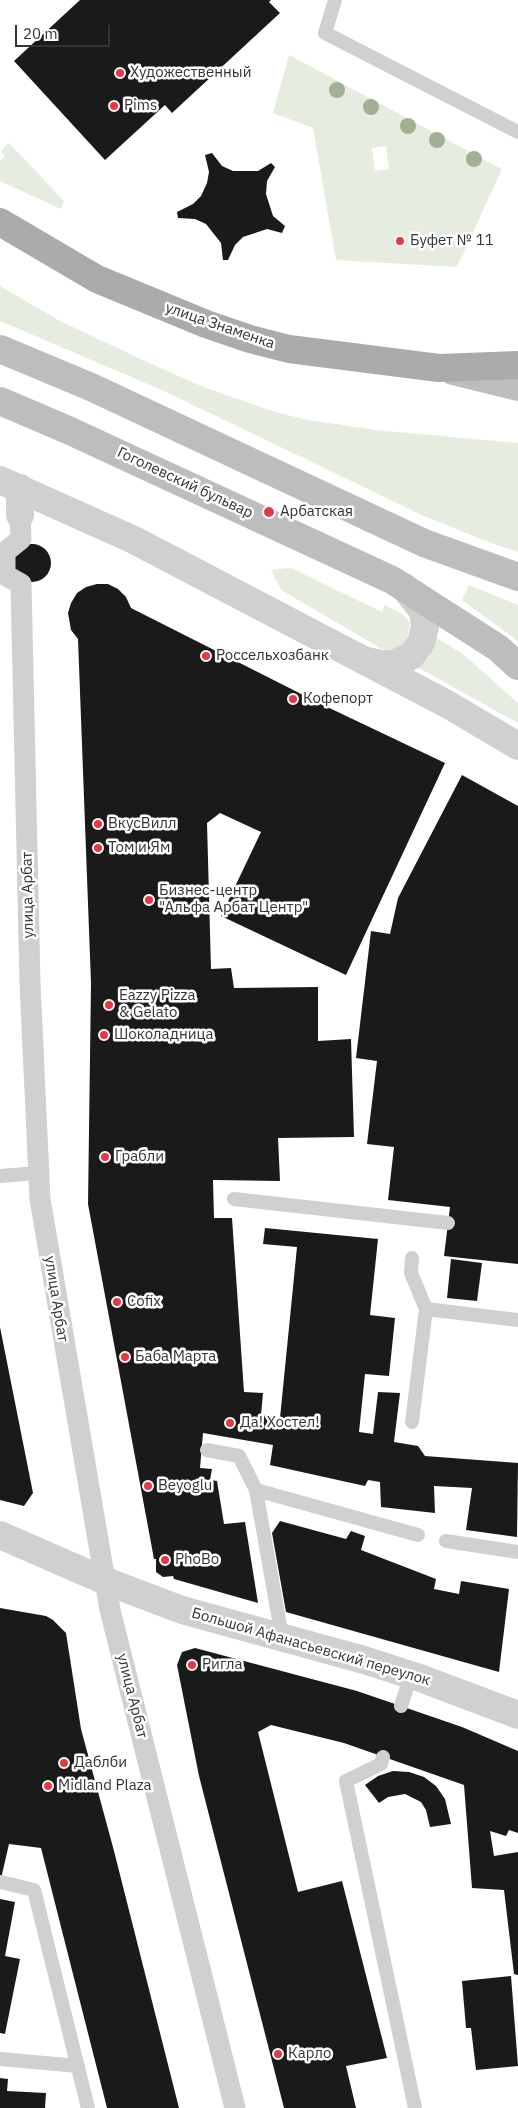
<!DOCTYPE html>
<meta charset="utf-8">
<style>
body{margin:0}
#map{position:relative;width:518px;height:2108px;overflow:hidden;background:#fff;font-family:"IBM Plex Sans",sans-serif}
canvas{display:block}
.scale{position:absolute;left:15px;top:25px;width:95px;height:22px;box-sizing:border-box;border:2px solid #333;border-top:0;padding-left:6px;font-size:15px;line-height:18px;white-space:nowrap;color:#333;-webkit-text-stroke:4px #fff;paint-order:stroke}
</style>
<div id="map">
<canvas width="518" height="2108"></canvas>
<div class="scale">20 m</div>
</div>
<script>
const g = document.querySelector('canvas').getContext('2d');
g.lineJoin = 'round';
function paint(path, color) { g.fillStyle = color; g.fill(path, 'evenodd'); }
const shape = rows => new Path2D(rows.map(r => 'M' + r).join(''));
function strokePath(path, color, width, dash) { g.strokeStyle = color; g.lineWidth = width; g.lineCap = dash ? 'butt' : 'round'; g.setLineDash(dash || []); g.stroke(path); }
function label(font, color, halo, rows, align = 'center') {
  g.font = font + ' "IBM Plex Sans",sans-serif'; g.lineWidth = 5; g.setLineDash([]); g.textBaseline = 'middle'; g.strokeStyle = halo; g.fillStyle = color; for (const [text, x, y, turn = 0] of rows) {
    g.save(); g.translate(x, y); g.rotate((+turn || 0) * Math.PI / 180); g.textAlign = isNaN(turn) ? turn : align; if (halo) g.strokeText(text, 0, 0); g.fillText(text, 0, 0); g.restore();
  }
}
const green = shape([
 [289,55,502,169,457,267,336,260,313,128,273,113],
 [386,146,389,169,375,171,372,148],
 [9,143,64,201,61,209,0,181,0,161,5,156,1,151],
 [0,286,58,320,160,368,206,388,275,412,308,420,376,430,518,443,518,552,483,540,424,516,164,391,0,321],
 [291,568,382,612,385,605,404,615,410,623,407,641,400,649,393,651,382,649,281,590,271,570],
 [469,585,518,605,518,641,462,600],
 [437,638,464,655,518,703,518,723,417,667,429,657]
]);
const building = shape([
 [80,0,271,0,269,2,280,13,172,113,165,105,105,160,14,61],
 [212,153,222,166,233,171,258,171,271,163,275,167,267,181,266,194,273,216,285,226,282,233,267,229,243,237,235,245,228,260,223,260,221,243,206,224,195,219,178,218,177,212,193,204,201,196,207,183,209,172,205,155],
 '13 563a19 19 0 1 1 38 0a19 19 0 1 1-38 0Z',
 [97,584,108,584,118,589,126,597,131,608,321,704,445,763,346,975,221,916,261,832,220,813,207,823,211,969,231,968,234,988,318,987,318,1041,351,1039,354,1137,278,1138,280,1181,213,1180,214,1218,232,1218,244,1392,263,1393,261,1415,280,1418,297,1247,263,1244,265,1228,378,1239,370,1315,395,1318,389,1376,365,1374,359,1432,373,1434,378,1392,400,1393,394,1442,418,1446,425,1456,518,1463,517,1537,466,1530,472,1488,434,1486,435,1513,381,1507,380,1482,368,1480,365,1486,270,1465,273,1445,203,1433,200,1468,212,1469,210,1480,217,1481,224,1524,245,1522,258,1603,174,1579,173,1576,163,1577,156,1572,156,1559,154,1559,88,1204,91,983,78,639,71,630,68,613,71,603,77,593,86,587],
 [462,775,518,806,518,1264,444,1256,450,1207,388,1200,394,1147,367,1144,377,1061,356,1058,371,931,390,934,398,898],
 [451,1259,482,1263,477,1301,447,1298],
 [0,1327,33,1493,24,1506,0,1500],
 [280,1521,346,1539,351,1531,365,1536,361,1550,436,1579,434,1589,459,1594,461,1581,509,1589,499,1672,286,1612,272,1533],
 [0,1608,46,1616,53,1620,66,1633,81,1729,114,1851,179,2108,107,2108,41,1848,9,1844,0,1883],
 [195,1648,357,1691,462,1727,518,1751,518,1833,509,1830,506,1836,490,1831,494,1856,518,1852,518,1975,514,1974,504,1890,472,1888,464,1785,344,1743,271,1725,258,1732,298,1892,342,1881,387,2058,346,2066,356,2108,284,2108,199,1776,177,1665,182,1652],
 [393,1771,409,1772,424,1777,436,1786,445,1799,451,1824,430,1827,426,1810,421,1802,405,1794,388,1797,379,1803,365,1785,378,1776],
 [0,1899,15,1902,5,1956,20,1959,5,2034,0,2033],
 [511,1976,518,2066,476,2070,471,2028,466,2028,462,1981],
 [0,2078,8,2079,7,2091,46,2093,45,2108,0,2108]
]);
const service = shape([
 [335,0,325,33,518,132],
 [0,1176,38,1173],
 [234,1199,448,1223],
 [412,1258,411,1273,426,1309],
 [412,1422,426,1309,518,1320],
 [207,1450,239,1456,256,1490,282,1637],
 [256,1490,418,1535],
 [446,1541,518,1552],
 [401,1706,411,1675],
 [383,1757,381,1764,346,1781,415,2108],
 [1,1882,34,1890,88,2108],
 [0,2059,78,2066]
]);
const pedestrian = shape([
 [20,515,21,539,5,552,5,575,21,584,30,983,40,1199,110,1610,235,2108]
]);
const minor = shape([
 [0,480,134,540,447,704,518,746],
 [20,488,20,515],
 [367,661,381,664,394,664,411,656,421,643,425,627,423,611,404,587],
 [0,1535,103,1580,182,1610,364,1660,420,1678,518,1715]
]);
const secondary = shape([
 [0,349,91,387,424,543,518,577],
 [453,371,518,387],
 [0,401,68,430,392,580,498,648,518,666]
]);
const primary = shape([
 [0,222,97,279,206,324,250,339,289,349,439,368,518,365]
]);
const trees = [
 [337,90],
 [371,107],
 [408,126],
 [437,140],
 [474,159]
];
const markers = [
 [120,73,5,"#e63946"],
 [114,106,5,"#e63946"],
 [400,241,5,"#e63946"],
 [269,512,6,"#e63946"],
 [206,656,5,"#e63946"],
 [293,699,5,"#e63946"],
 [98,824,5,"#e63946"],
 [98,848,5,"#e63946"],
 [149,900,5,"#e63946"],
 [109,1005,5,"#e63946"],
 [104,1035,5,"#e63946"],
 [105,1157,5,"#e63946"],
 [117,1302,5,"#e63946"],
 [125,1357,5,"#e63946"],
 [230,1423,5,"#e63946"],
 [148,1486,5,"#e63946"],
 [165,1560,5,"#e63946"],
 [192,1665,5,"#e63946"],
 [64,1763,5,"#e63946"],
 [48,1786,5,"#e63946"],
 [278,2054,5,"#e63946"]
];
const poiNames = [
 ["Художественный",130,73],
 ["Pims",124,106],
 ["Буфет № 11",410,241],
 ["Арбатская",280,512],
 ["Россельхозбанк",216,656],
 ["Кофепорт",303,699],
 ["ВкусВилл",108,824],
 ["Том и Ям",108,848],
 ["Бизнес-центр",159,891],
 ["\"Альфа Арбат Центр\"",159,908],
 ["Eazzy Pizza",119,996],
 ["& Gelato",119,1013],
 ["Шоколадница",114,1035],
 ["Грабли",115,1157],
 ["Cofix",127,1302],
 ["Баба Марта",135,1357],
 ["Да! Хостел!",240,1423],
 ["Beyoglu",158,1486],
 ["PhoBo",175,1560],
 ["Ригла",202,1665],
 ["Даблби",74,1763],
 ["Midland Plaza",58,1786],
 ["Карло",288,2054]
];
const streetNames = [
 ["улица Знаменка",220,326,19],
 ["Гоголевский бульвар",185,483,25],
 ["улица Арбат",28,895,-91],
 ["улица Арбат",56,1299,81],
 ["Большой Афанасьевский переулок",311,1647,16],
 ["улица Арбат",132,1696,76]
];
paint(green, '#e6ecdf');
paint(building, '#1a1a1a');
strokePath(service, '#d0d0d0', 14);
strokePath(pedestrian, '#d0d0d0', 21);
strokePath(minor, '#d0d0d0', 28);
strokePath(secondary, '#bdbdbd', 28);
strokePath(primary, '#ababab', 28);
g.fillStyle = '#a2b095';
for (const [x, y] of trees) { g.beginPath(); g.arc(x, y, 8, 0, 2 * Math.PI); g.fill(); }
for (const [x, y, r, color] of markers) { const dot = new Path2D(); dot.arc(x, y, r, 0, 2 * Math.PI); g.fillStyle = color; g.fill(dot); strokePath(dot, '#fff', 2); }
label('15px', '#333', '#fff', poiNames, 'left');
label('15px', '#333', '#fff', streetNames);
</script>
